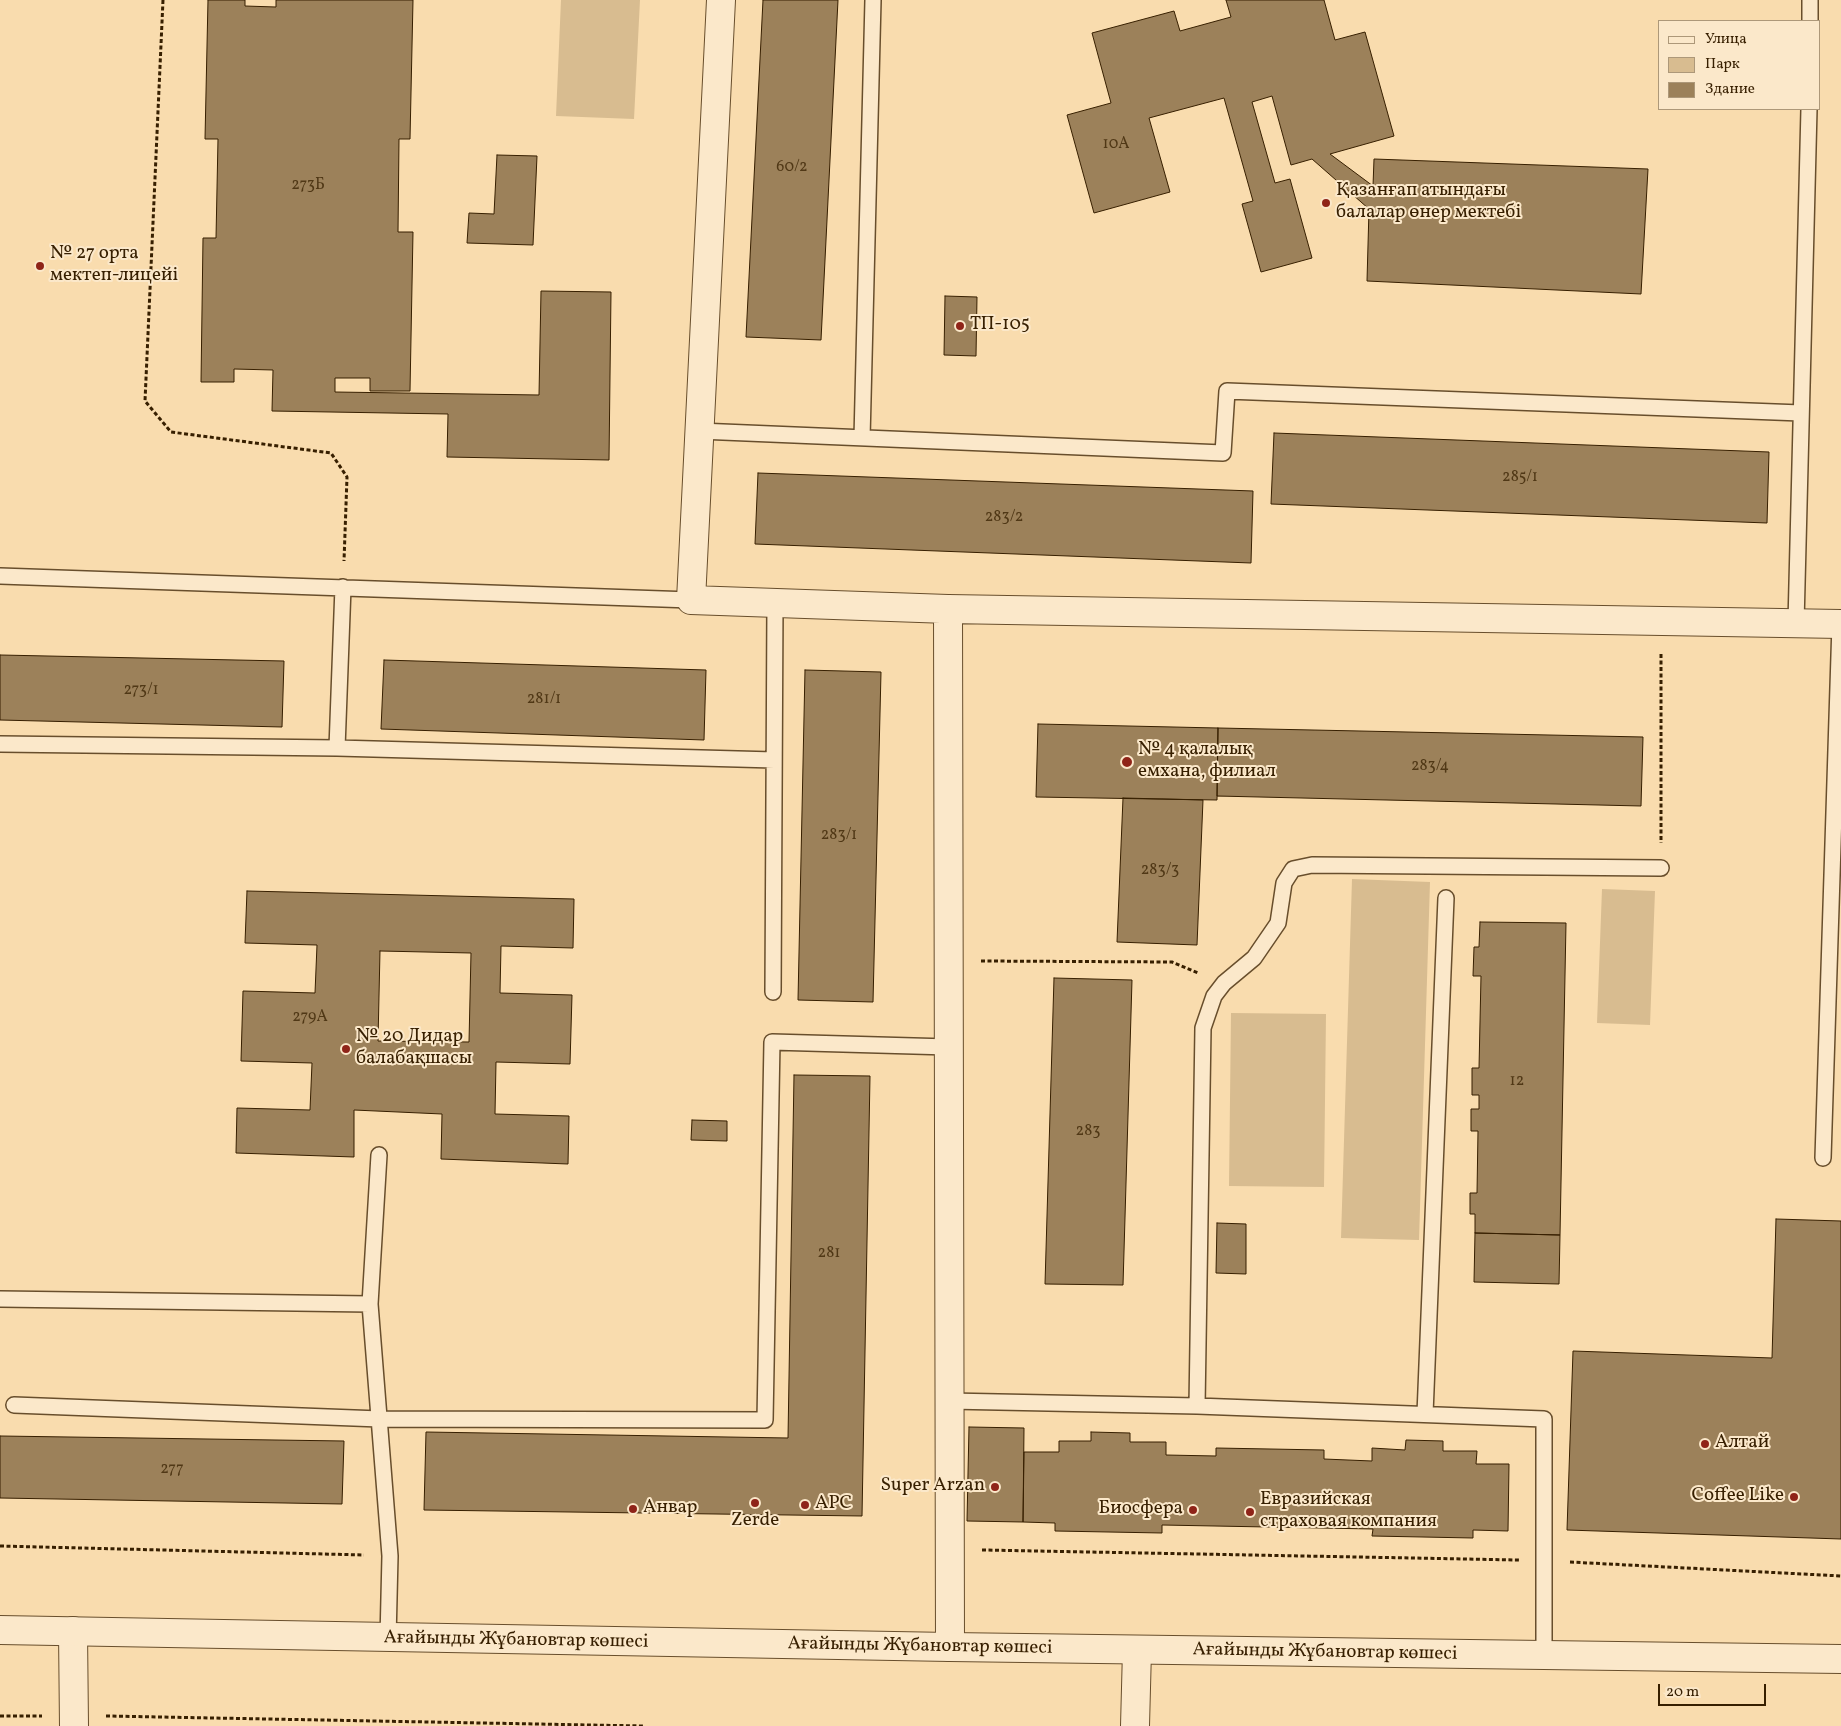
<!DOCTYPE html>
<meta charset="utf-8">
<style>
body{margin:0}
#map{position:relative;width:1841px;height:1726px;overflow:hidden;background:#f9dcae;font-family:Vollkorn,serif}
canvas{display:block}
.legend{position:absolute;left:1658px;top:20px;width:162px;height:90px;box-sizing:border-box;background:#fbe8ca;border:1px solid #ad9879;margin:0;padding:6px 9px;list-style:none;font-size:15px;color:#371f00}
.legend li{display:flex;align-items:center;gap:10px;height:25px}
.legend b{width:25px;border:1px solid #ad9879}
.scale{position:absolute;left:1658px;top:1684px;width:108px;height:22px;box-sizing:border-box;border:2px solid #371f00;border-top:0;padding-left:6px;font-size:15px;line-height:18px;white-space:nowrap;color:#371f00;-webkit-text-stroke:4px #fbe8ca;paint-order:stroke}
</style>
<div id="map">
<canvas width="1841" height="1726"></canvas>
<ul class="legend">
<li><b style="height:6px;background:#fbe8ca"></b>Улица</li>
<li><b style="height:14px;background:#d8bc90"></b>Парк</li>
<li><b style="height:14px;background:#9c815a"></b>Здание</li>
</ul>
<div class="scale">20 m</div>
</div>
<script>
const g = document.querySelector('canvas').getContext('2d');
g.lineJoin = 'round';
function paint(path, color) { g.fillStyle = color; g.fill(path, 'evenodd'); }
const shape = rows => new Path2D(rows.map(r => 'M' + r).join(''));
function strokePath(path, color, width, dash) { g.strokeStyle = color; g.lineWidth = width; g.lineCap = dash ? 'butt' : 'round'; g.setLineDash(dash || []); g.stroke(path); }
function label(font, color, halo, rows, align = 'center') {
  g.font = font + ' Vollkorn,serif'; g.lineWidth = 4; g.setLineDash([]); g.textBaseline = 'middle'; g.strokeStyle = halo; g.fillStyle = color; for (const [text, x, y, turn = 0] of rows) {
    g.save(); g.translate(x, y); g.rotate((+turn || 0) * Math.PI / 180); g.textAlign = isNaN(turn) ? turn : align; if (halo) g.strokeText(text, 0, 0); g.fillText(text, 0, 0); g.restore();
  }
}
const green = shape([
 [561,0,640,0,634,119,556,116],
 [1352,879,1430,882,1419,1240,1341,1238],
 [1602,889,1655,891,1650,1025,1597,1023],
 [1231,1013,1326,1014,1324,1187,1229,1186]
]);
const building = shape([
 [208,0,245,0,245,6,276,7,276,0,413,0,410,139,399,139,398,232,413,232,410,391,370,391,370,378,335,378,335,392,539,395,541,291,611,292,609,460,447,457,448,414,272,411,273,370,234,369,234,382,201,382,203,238,216,238,218,139,205,139,208,0],
 [763,0,838,0,821,340,746,337,763,0],
 [1226,0,1324,0,1335,40,1365,32,1394,136,1330,154,1373,186,1374,159,1648,169,1641,294,1367,281,1369,209,1312,159,1291,165,1272,96,1252,102,1275,183,1290,179,1312,258,1261,272,1242,204,1253,201,1224,98,1149,118,1170,192,1094,213,1067,115,1111,103,1092,33,1174,11,1180,31,1231,17,1226,0],
 [497,155,537,156,533,245,467,243,469,213,494,214,497,155],
 [945,296,977,297,976,356,944,355,945,296],
 [1274,433,1769,452,1767,523,1271,504,1274,433],
 [758,473,1253,491,1251,563,755,544,758,473],
 [0,655,284,661,282,727,0,720,0,655],
 [384,660,706,670,704,740,381,729,384,660],
 [805,670,881,672,873,1002,798,1000,805,670],
 [1038,724,1218,728,1217,800,1036,797,1038,724],
 [1218,728,1643,737,1641,806,1217,796,1218,728],
 [1123,798,1203,800,1197,945,1117,942,1123,798],
 [247,891,574,899,573,948,501,946,500,993,572,995,570,1064,496,1062,495,1114,569,1116,568,1164,441,1159,442,1114,354,1110,354,1157,236,1153,237,1108,310,1110,312,1063,241,1061,243,991,315,993,317,945,245,943,247,891],
 [380,951,471,953,469,1042,378,1041,380,951],
 [1480,922,1566,923,1560,1235,1475,1233,1475,1214,1470,1214,1470,1193,1477,1193,1478,1131,1471,1131,1471,1109,1479,1109,1479,1095,1472,1095,1472,1068,1479,1068,1481,976,1473,976,1474,947,1479,947,1480,922],
 [1054,978,1132,980,1123,1285,1045,1284,1054,978],
 [794,1075,870,1076,862,1516,424,1510,426,1432,788,1438,794,1075],
 [692,1120,727,1121,727,1141,691,1140,692,1120],
 [1776,1219,1841,1221,1841,1539,1567,1530,1573,1351,1772,1358,1776,1219],
 [1217,1223,1246,1224,1246,1274,1216,1273,1217,1223],
 [1475,1233,1560,1235,1559,1284,1474,1282,1475,1233],
 [969,1427,1024,1428,1023,1522,967,1521,969,1427],
 [1091,1432,1130,1433,1130,1442,1166,1442,1166,1455,1216,1456,1216,1448,1324,1450,1324,1459,1372,1461,1372,1448,1405,1450,1406,1440,1443,1441,1443,1451,1477,1451,1476,1464,1509,1464,1508,1531,1473,1530,1473,1538,1372,1536,1373,1529,1162,1525,1162,1533,1055,1531,1055,1523,1023,1522,1024,1452,1059,1452,1059,1441,1091,1441,1091,1432],
 [0,1436,344,1441,342,1504,0,1498,0,1436]
]);
const path = shape([
 [163,0,145,401,171,432,331,453,347,477,344,561],
 [1661,654,1661,843],
 [981,961,1172,962,1198,973],
 [0,1546,364,1555],
 [982,1550,1519,1560],
 [1570,1562,1841,1576],
 [0,1716,42,1716],
 [106,1716,644,1726]
]);
const service = shape([
 [1810,21,1810,0],
 [699,431,1223,453,1227,391,1801,413],
 [862,438,873,0],
 [0,576,691,600],
 [1796,623,1809,109],
 [0,744,337,748,774,760],
 [337,748,343,587],
 [773,992,775,603],
 [379,1155,370,1304,390,1556,388,1639],
 [1823,1158,1840,624],
 [0,1299,370,1304],
 [949,1401,1197,1406,1544,1419,1544,1656],
 [14,1405,380,1419,765,1420,772,1042,949,1047],
 [1197,1406,1203,1028,1214,996,1224,983,1254,958,1278,923,1284,883,1293,869,1312,865,1661,868],
 [1425,1414,1446,898]
]);
const minor = shape([
 [721,0,691,600,948,609,1841,624],
 [948,609,950,1647],
 [73,1631,74,1726],
 [1135,1726,1137,1650]
]);
const tertiary = shape([
 [0,1630,950,1647,1841,1659]
]);
const markers = [
 [1326,203,5,"#8f2418"],
 [40,266,5,"#8f2418"],
 [960,326,5,"#8f2418"],
 [1127,762,6,"#8f2418"],
 [346,1049,5,"#8f2418"],
 [1705,1444,5,"#8f2418"],
 [995,1487,5,"#8f2418"],
 [1794,1497,5,"#8f2418"],
 [755,1503,5,"#8f2418"],
 [805,1505,5,"#8f2418"],
 [633,1509,5,"#8f2418"],
 [1193,1510,5,"#8f2418"],
 [1250,1512,5,"#8f2418"]
];
const numberNames = [
 ["10А",1116,145],
 ["60/2",792,168],
 ["273Б",308,186],
 ["285/1",1520,478],
 ["283/2",1004,518],
 ["273/1",141,691],
 ["281/1",544,700],
 ["283/4",1430,767],
 ["283/1",839,836],
 ["283/3",1160,871],
 ["279А",310,1018],
 ["12",1517,1082],
 ["283",1088,1132],
 ["281",829,1254],
 ["277",172,1470]
];
const poiNames = [
 ["Қазанғап атындағы",1336,192],
 ["балалар өнер мектебі",1336,214],
 ["№ 27 орта",50,255],
 ["мектеп-лицейі",50,277],
 ["ТП-105",970,326],
 ["№ 4 қалалық",1138,751],
 ["емхана, филиал",1138,773],
 ["№ 20 Дидар",356,1038],
 ["балабақшасы",356,1060],
 ["Алтай",1715,1444],
 ["Super Arzan",985,1487,"right"],
 ["Coffee Like",1784,1497,"right"],
 ["Евразийская",1260,1501],
 ["страховая компания",1260,1523],
 ["АРС",815,1505],
 ["Анвар",643,1509],
 ["Биосфера",1183,1510,"right"],
 ["Zerde",755,1522,"center"]
];
const streetNames = [
 ["Ағайынды Жұбановтар көшесі",516,1641,1],
 ["Ағайынды Жұбановтар көшесі",920,1647,1],
 ["Ағайынды Жұбановтар көшесі",1325,1653,1]
];
paint(green, '#d8bc90');
paint(building, '#9c815a');
strokePath(building, '#371f00', 1);
strokePath(service, '#684e2c', 18);
strokePath(minor, '#684e2c', 30);
strokePath(tertiary, '#684e2c', 30);
strokePath(path, '#371f00', 3, [4, 2.5]);
strokePath(service, '#fbe8ca', 15);
strokePath(minor, '#fbe8ca', 28);
strokePath(tertiary, '#fbe8ca', 28);
for (const [x, y, r, color] of markers) { const dot = new Path2D(); dot.arc(x, y, r, 0, 2 * Math.PI); g.fillStyle = color; g.fill(dot); strokePath(dot, '#fbe8ca', 2); }
label('16px', '#503816', null, numberNames);
label('19px', '#371f00', '#fbe8ca', poiNames, 'left');
label('19px', '#371f00', '#fbe8ca', streetNames);
</script>
